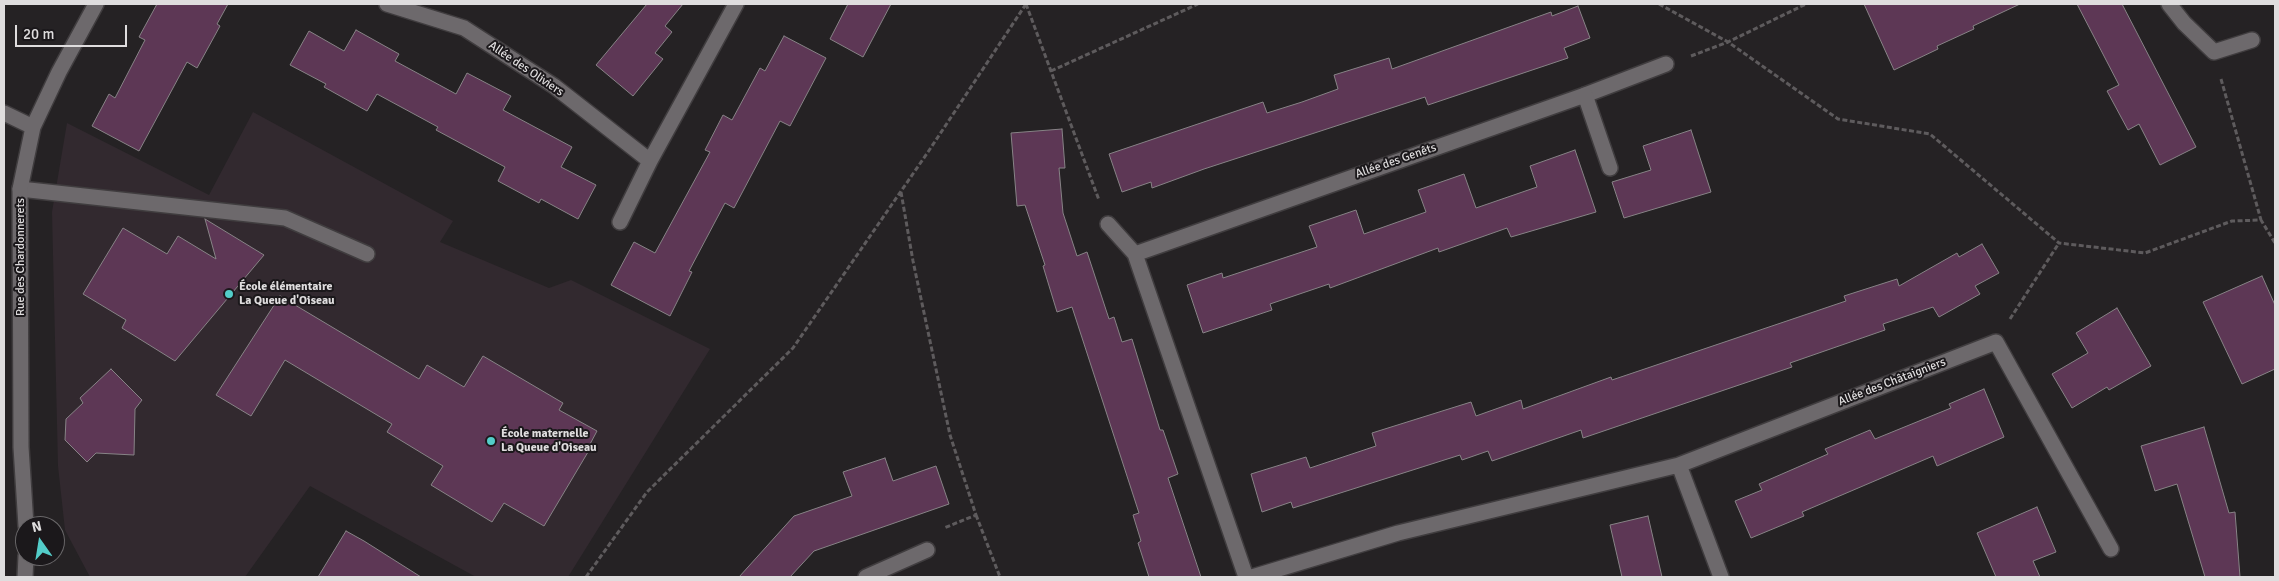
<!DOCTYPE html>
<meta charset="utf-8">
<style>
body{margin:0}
#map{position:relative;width:2279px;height:581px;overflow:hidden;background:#252224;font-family:Signika,sans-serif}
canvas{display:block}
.frame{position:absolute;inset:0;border:5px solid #dfddde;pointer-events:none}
.north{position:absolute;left:15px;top:516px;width:50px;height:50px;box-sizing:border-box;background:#1b181b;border:1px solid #696769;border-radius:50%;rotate:347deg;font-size:14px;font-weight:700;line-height:20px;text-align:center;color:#dfddde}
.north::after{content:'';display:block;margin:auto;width:18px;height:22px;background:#53cdc9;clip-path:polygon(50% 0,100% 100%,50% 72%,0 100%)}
.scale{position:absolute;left:15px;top:25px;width:112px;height:22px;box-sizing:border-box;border:2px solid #dfddde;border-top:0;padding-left:6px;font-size:15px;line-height:18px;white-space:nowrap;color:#dfddde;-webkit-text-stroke:4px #1b181b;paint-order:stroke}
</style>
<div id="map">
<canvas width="2279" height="581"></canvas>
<div class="frame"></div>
<div class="north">N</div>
<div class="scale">20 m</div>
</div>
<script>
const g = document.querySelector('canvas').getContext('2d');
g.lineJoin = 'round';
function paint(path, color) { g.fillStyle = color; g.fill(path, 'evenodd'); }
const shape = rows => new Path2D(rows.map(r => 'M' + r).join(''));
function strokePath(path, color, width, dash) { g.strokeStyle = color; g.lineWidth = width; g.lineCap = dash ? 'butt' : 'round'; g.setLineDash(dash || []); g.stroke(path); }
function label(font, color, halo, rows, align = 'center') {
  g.font = font + ' Signika,sans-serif'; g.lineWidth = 4; g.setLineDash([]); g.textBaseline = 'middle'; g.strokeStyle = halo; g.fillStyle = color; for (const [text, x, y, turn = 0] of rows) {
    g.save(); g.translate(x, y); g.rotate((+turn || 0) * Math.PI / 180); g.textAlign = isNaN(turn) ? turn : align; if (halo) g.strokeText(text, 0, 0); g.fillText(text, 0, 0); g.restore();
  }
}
const built = shape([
 [253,112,453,221,440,242,549,288,571,280,710,349,568,577,476,577,310,486,245,577,90,577,65,530,58,466,52,212,67,123,209,195]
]);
const building = shape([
 [157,4,228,4,217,24,220,26,197,68,187,62,139,151,92,126,109,94,115,98,145,40,139,37,157,4],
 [647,4,683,4,665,26,672,32,655,53,663,59,633,96,596,65,647,4],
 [848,4,891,4,863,57,830,39,848,4],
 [1864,4,2020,4,1973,26,1974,29,1937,46,1938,49,1894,70,1864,4],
 [2077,4,2122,4,2196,147,2160,165,2139,124,2128,130,2107,91,2119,85,2077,4],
 [1578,6,1590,38,1564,48,1568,58,1428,105,1425,97,1204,169,1152,188,1151,182,1122,192,1109,154,1263,102,1267,113,1302,102,1338,89,1334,75,1389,58,1392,69,1551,12,1552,16,1578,6],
 [356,30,399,54,395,61,456,94,467,73,511,96,503,110,572,147,561,167,596,185,578,219,541,199,539,203,498,181,505,167,436,130,438,127,377,94,367,111,324,87,326,84,290,65,309,31,344,51,356,30],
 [784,36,826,58,790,126,780,121,734,208,725,203,689,271,692,272,670,316,611,285,634,242,655,253,710,152,705,150,723,115,732,120,760,68,765,71,784,36],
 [1062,129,1065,168,1059,168,1063,213,1077,256,1087,252,1109,319,1114,317,1122,342,1132,339,1160,430,1163,430,1178,474,1168,478,1201,577,1149,577,1138,543,1141,541,1133,515,1139,513,1072,307,1057,312,1043,266,1045,265,1025,205,1017,206,1011,133,1062,129],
 [1691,130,1711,192,1624,218,1612,182,1651,170,1643,146,1691,130],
 [1575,150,1596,212,1511,237,1507,228,1439,252,1438,248,1330,288,1329,284,1270,304,1272,310,1203,333,1187,285,1222,273,1223,278,1317,247,1309,226,1356,210,1364,234,1426,212,1418,190,1464,174,1476,208,1537,187,1530,166,1575,150],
 [205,219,264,255,175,361,122,328,126,320,83,294,123,228,167,254,178,236,216,259,205,219],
 [1982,244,1999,273,1975,286,1980,294,1939,317,1933,307,1883,324,1885,330,1790,363,1792,367,1583,438,1581,430,1492,461,1488,451,1462,460,1460,455,1293,508,1291,502,1262,512,1251,474,1306,457,1310,468,1376,446,1372,433,1471,402,1476,416,1521,400,1523,409,1611,377,1612,380,1846,301,1844,296,1897,279,1899,286,1957,253,1959,257,1982,244],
 [2262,276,2275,305,2275,369,2242,384,2203,302,2262,276],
 [280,296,419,379,427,365,464,387,483,356,563,403,559,410,597,431,589,446,591,447,544,526,504,503,492,522,431,485,443,466,387,432,392,424,285,360,251,416,216,395,280,296],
 [2117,308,2151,366,2109,390,2107,387,2072,408,2052,374,2088,353,2076,333,2117,308],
 [111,369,142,400,135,409,134,455,96,453,87,462,65,440,66,419,83,403,80,398,111,369],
 [1984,389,2004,437,1937,466,1933,456,1802,512,1804,516,1751,538,1735,501,1762,490,1759,484,1828,454,1825,449,1870,430,1875,439,1951,408,1949,404,1984,389],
 [2204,427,2229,513,2235,512,2240,577,2205,577,2177,484,2155,491,2141,446,2204,427],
 [885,458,893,481,936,466,949,504,814,551,790,577,739,577,794,516,852,496,843,472,885,458],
 [2037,507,2056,552,2033,561,2040,577,1996,577,1977,533,2037,507],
 [1648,516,1662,577,1622,577,1610,525,1648,516],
 [346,531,364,541,421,577,318,577,346,531]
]);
const path = shape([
 [1026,4,1099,200],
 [1659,4,1728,42,1838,119,1930,134,2059,243,2145,253,2232,221,2261,220,2275,243],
 [1691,56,1728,42,1806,4],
 [1051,71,1198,4],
 [2221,79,2261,220],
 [901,192,913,261,950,435,976,515,944,528],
 [2010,319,2059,243],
 [976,515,1000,577],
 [586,577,647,492,793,348,928,152,1026,4]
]);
const lane = shape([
 [1585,95,1666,64],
 [20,189,285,218,367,254]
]);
const street = shape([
 [387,4,464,28,554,86,650,161],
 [2169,4,2184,23,2214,52,2252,40],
 [4,113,33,127],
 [620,222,650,161,736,4],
 [1108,224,1135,254],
 [1679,465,1721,577],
 [26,526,21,447,20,189,33,127,59,72,96,4],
 [25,577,26,556],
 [866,577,927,550],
 [1246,577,1135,254,1585,95,1610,168],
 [1252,577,1398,533,1679,465,1996,342,2111,549]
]);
const markers = [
 [229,294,5,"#53cdc9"],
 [491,441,5,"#53cdc9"]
];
const streetNames = [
 ["Allée des Oliviers",526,69,34],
 ["Allée des Genêts",1396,161,-19],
 ["Rue des Chardonnerets",21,257,-90],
 ["Allée des Châtaigniers",1892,382,-21]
];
const poiNames = [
 ["École élémentaire",239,287],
 ["La Queue d'Oiseau",239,301],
 ["École maternelle",501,434],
 ["La Queue d'Oiseau",501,448]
];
paint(built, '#32292f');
paint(building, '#5d3755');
strokePath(building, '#878386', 1);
strokePath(lane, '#403d3f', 18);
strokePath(street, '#403d3f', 18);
strokePath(path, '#5e5b5d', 3, [5, 2.5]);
strokePath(lane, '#6d696c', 15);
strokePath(street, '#6d696c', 15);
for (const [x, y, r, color] of markers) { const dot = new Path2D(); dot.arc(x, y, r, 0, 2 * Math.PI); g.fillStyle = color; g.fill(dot); strokePath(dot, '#1b181b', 2); }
label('12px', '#dfddde', '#1b181b', streetNames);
label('bold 12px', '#dfddde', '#1b181b', poiNames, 'left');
</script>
